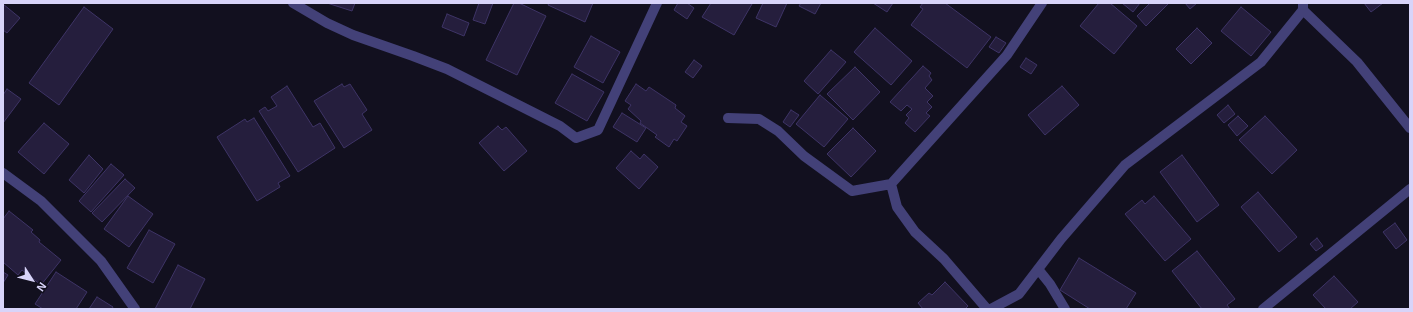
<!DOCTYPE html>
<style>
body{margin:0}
#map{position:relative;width:1413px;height:312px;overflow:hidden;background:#12101f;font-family:Arial,sans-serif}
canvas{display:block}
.frame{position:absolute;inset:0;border:4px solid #d8d4f9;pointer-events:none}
.north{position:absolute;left:12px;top:260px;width:40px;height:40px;-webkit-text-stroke:3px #12101f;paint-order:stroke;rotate:126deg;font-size:11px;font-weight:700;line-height:16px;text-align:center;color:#d8d4f9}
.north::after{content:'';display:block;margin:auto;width:14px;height:18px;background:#d8d4f9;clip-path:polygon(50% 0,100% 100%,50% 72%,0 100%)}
</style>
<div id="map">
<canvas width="1413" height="312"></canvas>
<div class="frame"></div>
<div class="north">N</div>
</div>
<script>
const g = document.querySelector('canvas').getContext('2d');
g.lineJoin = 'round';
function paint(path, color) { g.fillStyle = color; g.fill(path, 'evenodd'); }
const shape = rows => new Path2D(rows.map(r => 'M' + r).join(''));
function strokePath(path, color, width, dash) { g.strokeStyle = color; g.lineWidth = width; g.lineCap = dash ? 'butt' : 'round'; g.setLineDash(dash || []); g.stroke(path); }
const building = shape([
 [327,3,355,3,352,11,327,3],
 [479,3,493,3,485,24,473,20,479,3],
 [514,3,519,3,546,16,517,75,486,60,514,3],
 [549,3,593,3,585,22,548,5,549,3],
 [678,3,687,3,694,8,687,19,674,10,678,3],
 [711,3,750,3,752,4,734,35,702,17,711,3],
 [763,3,787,3,776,27,756,18,763,3],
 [801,3,821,3,815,14,799,6,801,3],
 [873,3,893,3,887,12,873,3],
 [923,3,945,3,991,37,967,68,911,25,923,9,920,7,923,3],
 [1099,3,1110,3,1137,26,1114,54,1080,26,1099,3],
 [1122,3,1140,3,1133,12,1122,3],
 [1150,3,1169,3,1146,26,1137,16,1150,3],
 [1185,3,1197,3,1190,9,1185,3],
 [1364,3,1383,3,1371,12,1364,3],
 [3,4,20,18,7,33,3,30,3,4],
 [84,7,113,29,59,105,29,83,84,7],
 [1241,7,1271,32,1251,56,1221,31,1241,7],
 [447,14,469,23,464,36,442,27,447,14],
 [875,28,912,61,891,85,854,52,875,28],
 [1197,28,1212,43,1191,64,1176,49,1197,28],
 [591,36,620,52,603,83,574,67,591,36],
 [996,37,1006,43,999,53,989,47,996,37],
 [831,50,846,62,818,94,804,81,831,50],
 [1026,58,1037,65,1031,74,1020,67,1026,58],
 [694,60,702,66,693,78,685,72,694,60],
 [923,66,931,73,929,76,932,80,925,88,933,96,927,102,932,107,926,113,930,116,915,132,905,123,909,118,906,115,912,109,907,105,901,111,890,102,923,66],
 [855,67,880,92,853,120,827,94,855,67],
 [572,74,604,92,587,121,555,103,572,74],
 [342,84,344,87,350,84,367,110,362,114,372,130,344,148,314,101,342,84],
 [636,84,646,91,649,87,676,105,675,108,685,116,681,122,687,126,677,141,674,139,669,147,655,137,657,135,640,123,641,121,628,109,631,105,625,101,636,84],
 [287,86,313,127,320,123,335,148,298,172,259,111,265,107,268,111,277,106,271,97,287,86],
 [1062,86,1079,105,1045,135,1028,115,1062,86],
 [7,89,21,99,3,123,3,95,7,89],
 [820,95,848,119,824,147,796,124,820,95],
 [1228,105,1235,114,1224,123,1217,115,1228,105],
 [791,110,799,115,790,127,783,122,791,110],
 [622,113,646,128,637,142,613,127,622,113],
 [1238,116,1248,126,1237,136,1228,125,1238,116],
 [1265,116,1297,150,1272,174,1239,140,1265,116],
 [254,118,290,176,278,183,280,187,257,201,217,137,245,119,247,122,254,118],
 [44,123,69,144,44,174,18,152,44,123],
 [498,126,502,130,506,127,527,151,504,171,479,143,498,126],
 [853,128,876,151,851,177,827,154,853,128],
 [631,151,640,159,644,154,658,167,639,189,616,168,631,151],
 [89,155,103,169,84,193,69,180,89,155],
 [1182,155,1219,205,1197,222,1160,172,1182,155],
 [111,164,124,175,91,212,79,201,111,164],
 [125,179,135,188,102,222,92,213,125,179],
 [1258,192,1297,237,1279,252,1241,207,1258,192],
 [128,196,153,214,129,247,104,229,128,196],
 [1154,196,1191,239,1165,261,1125,214,1142,200,1145,204,1154,196],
 [9,211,33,230,31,232,40,240,39,242,61,260,41,285,22,270,18,275,3,262,3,219,9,211],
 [1395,223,1407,240,1396,249,1383,232,1395,223],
 [149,230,175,244,153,283,127,268,149,230],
 [1317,238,1323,246,1316,251,1310,244,1317,238],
 [1197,251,1235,299,1227,305,1230,309,1202,309,1172,271,1197,251],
 [1079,258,1136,293,1126,309,1090,309,1060,290,1079,258],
 [178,265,205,279,190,309,155,309,178,265],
 [3,272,8,275,3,283,3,272],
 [56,272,87,292,76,309,43,309,35,304,56,272],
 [1334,276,1358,302,1350,309,1326,309,1313,295,1334,276],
 [945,282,968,306,965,309,923,309,918,303,929,293,932,295,945,282],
 [97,297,113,307,112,309,89,309,97,297]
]);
const minor = shape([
 [293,3,327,23,353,35,413,56,447,69,560,126,576,138,598,130,657,3],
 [1303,10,1357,62,1410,128],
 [728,118,759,119,778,131,804,156,852,191,891,184,1007,55,1042,3],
 [3,173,41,201,101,261,135,309],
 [891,184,897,207,915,232,944,259,987,309],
 [1038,269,1050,284,1065,309],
 [991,309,1019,294,1061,239,1125,165,1261,62,1303,10,1303,3],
 [1263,309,1410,189]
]);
paint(building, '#251e3d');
strokePath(building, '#3e3466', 1);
strokePath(minor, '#434178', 10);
</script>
